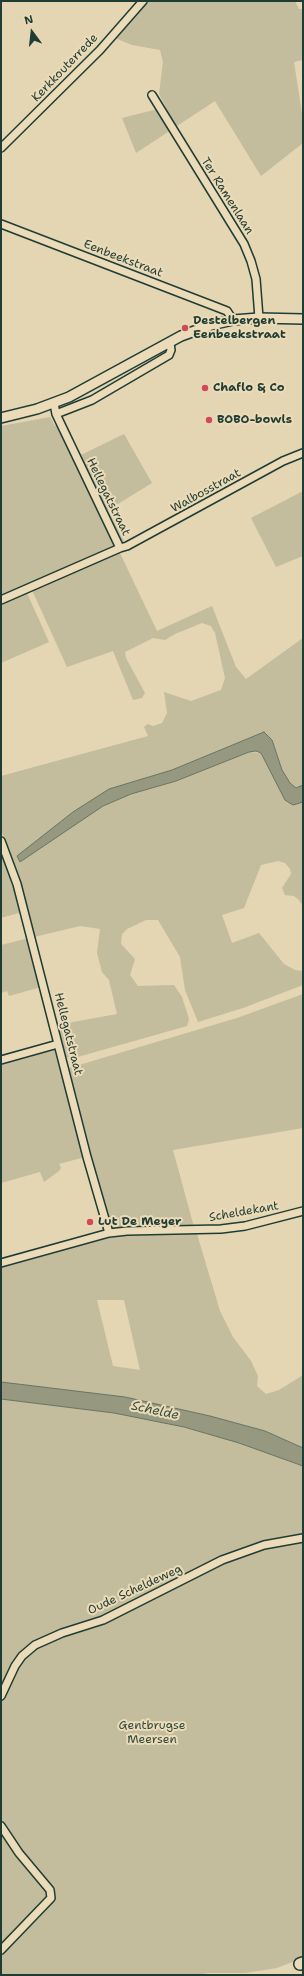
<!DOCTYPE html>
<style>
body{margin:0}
#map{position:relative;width:304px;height:1976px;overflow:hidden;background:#e4d5b3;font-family:"Shantell Sans",sans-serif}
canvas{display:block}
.frame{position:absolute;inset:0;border:2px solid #1f3d34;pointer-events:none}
.north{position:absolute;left:12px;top:12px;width:40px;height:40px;-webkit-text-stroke:3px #ecdbb8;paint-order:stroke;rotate:345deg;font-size:11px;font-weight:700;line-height:16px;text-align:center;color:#1f3d34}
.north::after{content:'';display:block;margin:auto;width:14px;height:18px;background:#1f3d34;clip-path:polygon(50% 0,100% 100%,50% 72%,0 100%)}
</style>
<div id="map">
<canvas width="304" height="1976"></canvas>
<div class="frame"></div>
<div class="north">N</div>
</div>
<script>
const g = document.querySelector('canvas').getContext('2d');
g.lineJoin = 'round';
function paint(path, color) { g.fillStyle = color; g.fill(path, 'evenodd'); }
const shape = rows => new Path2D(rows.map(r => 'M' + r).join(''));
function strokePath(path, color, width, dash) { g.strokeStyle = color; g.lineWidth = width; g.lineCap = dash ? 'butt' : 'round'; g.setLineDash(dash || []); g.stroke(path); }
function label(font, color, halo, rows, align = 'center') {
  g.font = font + ' "Shantell Sans",sans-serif'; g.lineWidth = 4; g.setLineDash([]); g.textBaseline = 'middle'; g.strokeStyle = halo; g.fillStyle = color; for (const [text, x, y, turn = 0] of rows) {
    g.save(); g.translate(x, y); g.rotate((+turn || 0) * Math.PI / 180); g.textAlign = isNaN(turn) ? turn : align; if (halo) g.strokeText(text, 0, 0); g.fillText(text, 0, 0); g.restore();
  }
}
const green = shape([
 [147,1,295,1,299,9,303,9,303,60,294,62,303,120,303,143,261,176,215,101,136,153,122,118,166,107,159,94,163,62,160,50,132,45,115,38],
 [50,417,55,426,62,421,81,455,124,434,152,483,108,510,124,541,1,597,1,426],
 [303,491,303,556,276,567,251,518],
 [119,551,157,631,212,606,236,667,246,679,303,638,303,785,296,788,290,783,282,770,272,740,264,732,172,770,109,789,17,856,20,862,85,817,103,806,131,794,176,781,249,752,261,753,293,805,303,802,303,906,299,900,294,896,285,895,282,888,291,874,290,869,285,863,278,861,261,865,244,908,222,915,232,943,259,933,284,964,295,970,303,971,303,985,243,1008,198,1022,185,990,180,957,158,920,146,920,127,929,122,934,121,944,135,959,130,975,138,986,174,985,182,997,189,1019,187,1026,74,1058,65,1057,57,1025,117,1014,109,980,102,972,97,953,100,929,80,926,34,937,20,880,1,830,1,776,148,736,144,727,148,724,153,726,162,723,167,713,164,692,191,701,221,690,225,678,215,633,211,626,202,623,175,634,165,640,153,638,125,652,126,658,145,693,142,698,133,700,113,651,67,667,32,590],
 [27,593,49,642,1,663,1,605],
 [1,850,22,912,1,918],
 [29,938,41,987,9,996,7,991,1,993,1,945],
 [303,994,303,1128,173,1150,194,1227,113,1230,110,1227,69,1068,237,1018],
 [54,1050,85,1157,59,1164,61,1168,59,1171,44,1182,40,1172,1,1183,1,1064],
 [144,1233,197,1234,220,1311,233,1337,251,1361,258,1376,257,1386,266,1394,279,1390,303,1375,303,1448,265,1431,210,1416,125,1397,1,1382,1,1268,108,1238,125,1234],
 [97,1300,124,1300,140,1370,113,1366],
 [1,1399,114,1413,184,1427,239,1443,303,1466,303,1957,298,1960,277,1968,245,1973,208,1973,198,1975,1,1975]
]);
const water = shape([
 [264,732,272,740,282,770,290,783,296,788,303,785,303,802,293,805,285,800,261,753,256,751,249,752,176,781,131,794,103,806,20,862,17,856,73,812,109,789,172,770,264,732],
 [1,1382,125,1397,210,1416,265,1431,303,1448,303,1466,239,1443,184,1427,114,1413,1,1399,1,1382]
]);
const minor = shape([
 [152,95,244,244,251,261,256,279,259,318],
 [1,148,100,50,143,1],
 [1,224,227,311,233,320],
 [56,414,92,400,169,355,171,350,170,343],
 [120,548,127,546,283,461,303,453],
 [1,600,120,548,56,414,54,403],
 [1,841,17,884,87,1157,109,1233],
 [1,1060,58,1044],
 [1,1263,109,1233,127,1231,221,1229,245,1226,303,1211],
 [1,1696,15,1666,22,1656,35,1645,62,1633,103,1620,222,1560,264,1545,303,1538],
 [1,1826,19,1853,50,1890,51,1898,1,1950]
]);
const major = shape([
 [1,418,37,409,69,397,181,336,211,325,233,320,259,318,303,319]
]);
const highway = shape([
 [300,1964,303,1963]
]);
const markers = [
 [185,328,4,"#d1495b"],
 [205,388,4,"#d1495b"],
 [209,420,4,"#d1495b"],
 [90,1222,4,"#d1495b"]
];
const streetNames = [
 ["Kerkkouterrede",65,68,-46],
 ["Ter Ramenlaan",227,196,58],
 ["Eenbeekstraat",123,259,21],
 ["Walbosstraat",206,491,-29],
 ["Hellegatstraat",108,497,64],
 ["Hellegatstraat",68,1034,76],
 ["Scheldekant",244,1212,-10],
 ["Oude Scheldeweg",135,1590,-25]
];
const poiNames = [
 ["Destelbergen",193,321],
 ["Eenbeekstraat",193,335],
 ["Chaflo & Co",213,388],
 ["BOBO-bowls",217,420],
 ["Lut De Meyer",98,1222]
];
const parkNames = [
 ["Gentbrugse",152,1726],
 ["Meersen",152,1740]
];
const waterNames = [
 ["Schelde",155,1411,12]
];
paint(green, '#c3bc9d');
paint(water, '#969980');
strokePath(water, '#667462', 1);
strokePath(minor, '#1f3d34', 10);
strokePath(major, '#1f3d34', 12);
strokePath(highway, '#1f3d34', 14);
strokePath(minor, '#ecdbb8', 7);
strokePath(major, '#ecdbb8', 9);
strokePath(highway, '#ecdbb8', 11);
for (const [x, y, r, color] of markers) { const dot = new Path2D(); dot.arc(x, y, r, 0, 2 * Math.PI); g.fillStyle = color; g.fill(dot); strokePath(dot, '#ecdbb8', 1.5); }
label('12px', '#1f3d34', '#ecdbb8', streetNames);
label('bold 12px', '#1f3d34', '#ecdbb8', poiNames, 'left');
label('12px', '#2f4a3e', '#ecdbb8', parkNames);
label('italic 13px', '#374f43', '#ecdbb8', waterNames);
</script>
